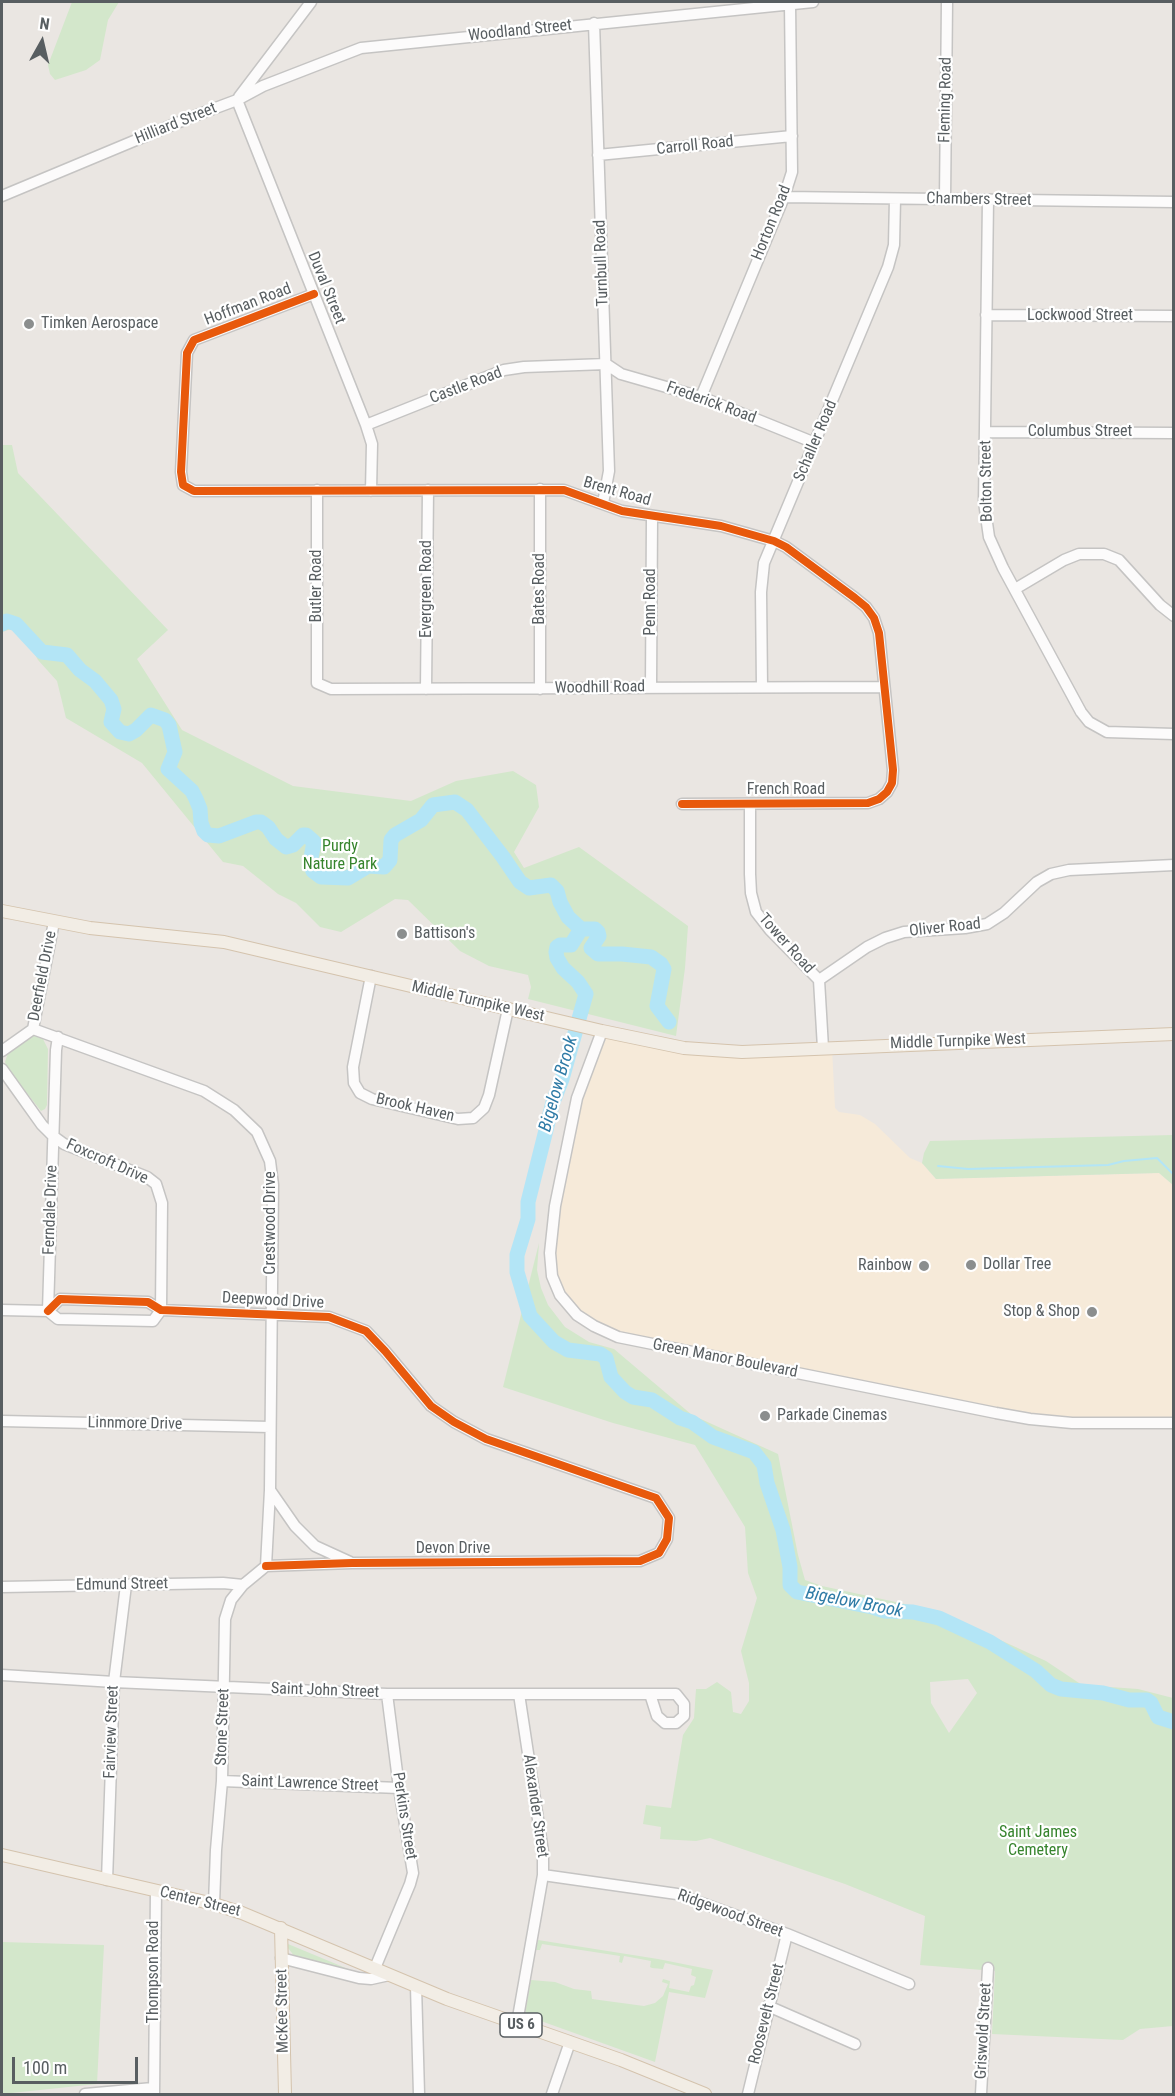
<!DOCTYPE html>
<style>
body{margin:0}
#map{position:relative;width:1175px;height:2096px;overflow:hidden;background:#eae6e2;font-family:"Roboto Condensed",sans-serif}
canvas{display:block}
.frame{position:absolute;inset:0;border:3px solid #585e61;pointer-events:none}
.north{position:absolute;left:12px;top:12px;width:60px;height:60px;-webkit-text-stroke:4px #fff;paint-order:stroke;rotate:8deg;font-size:16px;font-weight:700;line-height:24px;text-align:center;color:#585e61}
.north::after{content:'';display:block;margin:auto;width:21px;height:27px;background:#585e61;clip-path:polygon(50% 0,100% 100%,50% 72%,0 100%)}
.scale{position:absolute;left:12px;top:2057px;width:126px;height:27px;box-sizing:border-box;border:3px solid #585e61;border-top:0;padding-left:8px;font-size:18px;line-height:21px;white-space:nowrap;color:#585e61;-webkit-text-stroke:4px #fff;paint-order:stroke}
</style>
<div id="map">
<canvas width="1175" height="2096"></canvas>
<div class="frame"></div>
<div class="north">N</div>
<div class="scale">100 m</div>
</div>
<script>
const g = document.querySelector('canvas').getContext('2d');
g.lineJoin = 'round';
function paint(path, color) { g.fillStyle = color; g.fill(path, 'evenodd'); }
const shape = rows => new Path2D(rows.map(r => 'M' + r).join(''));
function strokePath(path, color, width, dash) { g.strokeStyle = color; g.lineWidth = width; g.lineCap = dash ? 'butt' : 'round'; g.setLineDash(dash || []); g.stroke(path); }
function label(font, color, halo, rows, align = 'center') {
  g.font = font + ' "Roboto Condensed",sans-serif'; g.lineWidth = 4.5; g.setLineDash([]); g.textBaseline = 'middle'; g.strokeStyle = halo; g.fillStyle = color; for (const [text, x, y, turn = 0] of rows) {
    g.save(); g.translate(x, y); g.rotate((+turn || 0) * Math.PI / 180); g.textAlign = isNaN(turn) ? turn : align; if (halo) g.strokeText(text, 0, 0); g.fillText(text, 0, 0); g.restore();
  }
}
const commercial = shape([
 [602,1031,684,1048,832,1048,835,1108,839,1112,860,1115,875,1124,910,1158,922,1163,936,1179,1159,1173,1173,1185,1173,1423,1072,1423,618,1337,594,1326,560,1295,550,1253,562,1167]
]);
const green = shape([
 [72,2,119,2,108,20,100,60,86,70,55,80,50,74,48,65],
 [2,445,12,445,18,473,168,630,137,659,182,730,293,786,411,801,456,781,513,771,536,785,539,807,514,852,524,868,579,847,688,926,685,968,676,1036,528,999,531,987,528,975,489,966,460,951,408,900,395,899,341,932,320,927,296,903,278,894,243,866,223,862,142,763,66,718,57,681,38,660,20,626,2,632],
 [34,1036,43,1039,48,1049,47,1105,45,1109,41,1111,7,1068,5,1062,8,1053,28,1038],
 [1173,1135,1173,1185,1159,1173,936,1179,922,1163,924,1153,930,1141],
 [539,1243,537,1270,541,1288,548,1305,565,1327,589,1342,614,1349,692,1415,778,1454,798,1555,805,1580,822,1586,937,1611,1046,1661,1082,1685,1138,1689,1173,1698,1173,2026,1140,2029,1123,2040,992,2034,995,1971,920,1965,925,1916,845,1884,710,1838,696,1841,660,1839,661,1827,643,1824,646,1805,671,1808,683,1735,694,1718,696,1689,706,1689,717,1682,731,1692,733,1712,741,1714,749,1701,749,1683,741,1651,757,1598,748,1573,745,1527,695,1445,613,1423,503,1387],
 [968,1679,977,1693,949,1733,931,1703,930,1682],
 [538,1940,658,1959,713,1970,705,1998,669,1992,655,2062,527,2016,525,2014,531,1980,555,1982,574,1989,591,1991,592,1999,644,2006,655,2003,663,1996,668,1984,662,1982,663,1979,670,1981,669,1988,689,1992,691,1986,694,1985,696,1977,691,1975,692,1969,665,1963,663,1969,652,1968,650,1967,651,1961,624,1956,622,1963,619,1962,620,1956,542,1944,540,1950,536,1950],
 [2,1942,104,1945,97,2084,2,2094],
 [288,1944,365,1976,295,1957,288,1948]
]);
const stream = shape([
 [938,1166,968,1169,1108,1165,1124,1161,1157,1158,1174,1175]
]);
const river = shape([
 [2,624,7,621,16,624,42,652,67,655,80,670,95,681,111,700,114,709,111,722,120,732,129,734,136,730,151,715,165,720,169,725,175,752,168,769,192,791,196,799,200,809,201,823,204,831,208,835,219,836,256,822,261,822,268,827,276,839,286,847,293,845,303,835,306,835,314,842,310,863,313,871,321,877,348,878,368,866,384,867,390,860,391,840,395,835,421,820,433,805,455,802,467,810,503,857,520,882,529,888,551,885,557,891,560,902,568,917,581,929],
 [581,929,571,945,560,945,557,947,556,952,557,958,563,968,578,982,586,994,562,1079,553,1102,528,1202,528,1219,517,1255,517,1272,530,1316,554,1342,568,1350,600,1354,606,1358,611,1377,625,1392,633,1397,652,1400,680,1418,692,1422,713,1437,754,1452,764,1465,767,1483,783,1530,790,1567,790,1585,797,1592,872,1607,884,1611,913,1612,939,1618,990,1642,1036,1671,1051,1685,1061,1689,1103,1693,1129,1700,1147,1700,1151,1703,1158,1717,1174,1722],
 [581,929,595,929,598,932,599,936,591,948,598,954,622,954,651,957,661,964,664,969,657,1006,669,1022]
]);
const minor = shape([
 [594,23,609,471,603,503],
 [239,97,311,2],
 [237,100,366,425,372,444,371,491],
 [598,155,792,136],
 [2,196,189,118,237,100,263,86,361,48,813,2],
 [784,197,1174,202],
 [945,199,947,2],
 [988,200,984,502,989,537,1003,568,1081,712,1089,722,1107,732,1174,734],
 [314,294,194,340,187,353,181,472,183,485,194,491,564,490,622,511,721,526,774,541,786,547,855,598,866,607,874,618,879,633,893,770,892,783,887,792,879,799,868,803,682,804],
 [986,315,1174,316],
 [701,397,784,197,792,172,790,4],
 [366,425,504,370,524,367,606,364,621,374,701,397,815,443],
 [986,432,1174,433],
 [317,490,317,683,331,689,884,687],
 [1015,589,1064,560,1079,554,1104,554,1119,560,1160,605,1174,616],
 [651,687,652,517],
 [762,687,761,592,764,563,888,267,894,245,895,199],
 [426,689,428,490],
 [540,689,540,489],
 [750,804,750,874,751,893,756,912,770,930,819,980,823,1048],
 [371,976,353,1067,354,1083,360,1093,372,1099,458,1119,473,1118,484,1108,489,1095,508,1009],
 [819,980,867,947,885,938,904,932,965,928,987,924,1004,913,1037,882,1051,874,1069,870,1174,865],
 [33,1029,204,1091,234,1110,257,1132,270,1161,273,1185,270,1490,266,1566],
 [602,1031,577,1098,555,1206,550,1253,552,1276,560,1295,577,1315,594,1326,618,1337,996,1413,1030,1419,1072,1423,1174,1423],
 [2,1051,33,1029,54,922],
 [2,1069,42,1125,53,1136,64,1144,147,1177,156,1184,162,1203,161,1310],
 [2,1310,48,1311,58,1319,153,1321,161,1310],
 [48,1311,60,1299,148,1302,161,1310,329,1317,366,1331,385,1351,431,1406,454,1422,486,1439,656,1498,669,1518,667,1539,659,1553,640,1561,352,1563,266,1566],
 [48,1311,56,1050,58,1037],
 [2,1421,270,1427],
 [270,1490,295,1526,315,1546,350,1562],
 [2,1587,223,1583,243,1585],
 [2,1675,114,1682,387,1694,676,1694,684,1704,684,1716,676,1723,665,1723,657,1716,650,1694],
 [222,1781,399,1788],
 [543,1875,677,1894,787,1934,909,1984],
 [107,1880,114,1682,126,1585],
 [214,1904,216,1850,222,1781,225,1619,231,1600,243,1585,266,1566],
 [281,1958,359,1978,371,1979,389,1975],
 [375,1968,410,1884,413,1873,399,1788,387,1694],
 [416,1986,419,2094],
 [768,2006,855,2044],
 [517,2023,543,1875,543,1852,519,1694],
 [85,2094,153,2088],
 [154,2094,156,1891],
 [552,2094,570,2042],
 [748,2094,787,1934],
 [981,2094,988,1968]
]);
const major = shape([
 [2,911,90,928,224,942,602,1031,684,1048,742,1052,1174,1034],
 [2,1855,214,1904,242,1913,447,1999,621,2060,705,2094],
 [281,1928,285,2094]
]);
const cycleway = shape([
 [314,294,194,340,187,353,181,472,183,485,194,491,564,490,622,511,721,526,774,541,786,547,855,598,866,607,874,618,879,633,893,770,892,783,887,792,879,799,868,803,682,804],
 [48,1311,60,1299,148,1302,161,1310,329,1317,366,1331,385,1351,431,1406,454,1422,486,1439,656,1498,669,1518,667,1539,659,1553,640,1561,352,1563,266,1566]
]);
const markers = [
 [29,324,6,"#8b8e8e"],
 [402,934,6,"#8b8e8e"],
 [971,1265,6,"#8b8e8e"],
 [924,1266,6,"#8b8e8e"],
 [1092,1312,6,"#8b8e8e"],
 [765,1416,6,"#8b8e8e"]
];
const shields = [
 [521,2025,42]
];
const shieldNames = [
 ["US 6",521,2025]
];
const streetNames = [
 ["Woodland Street",520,31,-6],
 ["Fleming Road",946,100,-89],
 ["Hilliard Street",176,124,-22],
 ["Carroll Road",695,146,-6],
 ["Chambers Street",979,200,1],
 ["Horton Road",772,223,-68],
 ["Turnbull Road",602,263,-92],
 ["Duval Street",326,288,68],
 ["Hoffman Road",248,305,-21],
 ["Lockwood Street",1080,316],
 ["Castle Road",466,386,-21],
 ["Frederick Road",711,403,20],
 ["Columbus Street",1080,432],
 ["Schaller Road",816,441,-67],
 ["Bolton Street",987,481,-91],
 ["Brent Road",617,492,16],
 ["Butler Road",317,586,-90],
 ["Evergreen Road",427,589,-90],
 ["Bates Road",540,589,-90],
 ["Penn Road",651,602,-90],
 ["Woodhill Road",600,688,-1],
 ["French Road",786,790],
 ["Oliver Road",945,928,-6],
 ["Tower Road",786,944,48],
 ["Deerfield Drive",43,976,-79],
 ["Middle Turnpike West",478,1002,13],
 ["Middle Turnpike West",958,1042,-2],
 ["Brook Haven",415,1108,13],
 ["Foxcroft Drive",107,1162,24],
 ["Ferndale Drive",51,1210,-88],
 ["Crestwood Drive",271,1223,-90],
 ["Deepwood Drive",273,1301,3],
 ["Green Manor Boulevard",725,1359,11],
 ["Linnmore Drive",135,1424,1],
 ["Devon Drive",453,1549],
 ["Edmund Street",122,1585,-1],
 ["Saint John Street",325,1691,2],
 ["Stone Street",223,1727,-88],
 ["Fairview Street",112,1732,-88],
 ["Saint Lawrence Street",310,1784,2],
 ["Alexander Street",535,1806,82],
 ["Perkins Street",404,1816,81],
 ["Center Street",200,1902,14],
 ["Ridgewood Street",730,1914,20],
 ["Thompson Road",154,1972,-90],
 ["McKee Street",283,2011,-91],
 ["Roosevelt Street",767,2014,-76],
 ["Griswold Street",984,2031,-87]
];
const poiNames = [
 ["Timken Aerospace",41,324],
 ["Battison's",414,934],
 ["Dollar Tree",983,1265],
 ["Rainbow",912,1266,"right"],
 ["Stop & Shop",1080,1312,"right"],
 ["Parkade Cinemas",777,1416]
];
const parkNames = [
 ["Purdy",340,847],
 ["Nature Park",340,865],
 ["Saint James",1038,1833],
 ["Cemetery",1038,1851]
];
const waterNames = [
 ["Bigelow Brook",559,1084,-74],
 ["Bigelow Brook",854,1603,11]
];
paint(commercial, '#f6ead9');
paint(green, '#d3e7cb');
strokePath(stream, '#b3e5f6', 2);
strokePath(river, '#b3e5f6', 15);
strokePath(minor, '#c5c4c3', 13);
strokePath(major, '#d4c3ad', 14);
strokePath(minor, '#fcfbfb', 10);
strokePath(major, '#f2ede5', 12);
strokePath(cycleway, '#e8590c', 8);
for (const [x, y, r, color] of markers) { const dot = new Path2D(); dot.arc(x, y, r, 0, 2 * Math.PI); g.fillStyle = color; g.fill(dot); strokePath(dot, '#fff', 2); }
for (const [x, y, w] of shields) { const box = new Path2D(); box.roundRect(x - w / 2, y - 12, w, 24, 4.5); g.fillStyle = '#fff'; g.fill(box); strokePath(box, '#585e61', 1.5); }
label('bold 15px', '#585e61', null, shieldNames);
label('16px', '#585e61', '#fff', streetNames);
label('16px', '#585e61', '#fff', poiNames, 'left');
label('16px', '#36842d', '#fff', parkNames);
label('italic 18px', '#2f7ba6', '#fff', waterNames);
</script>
